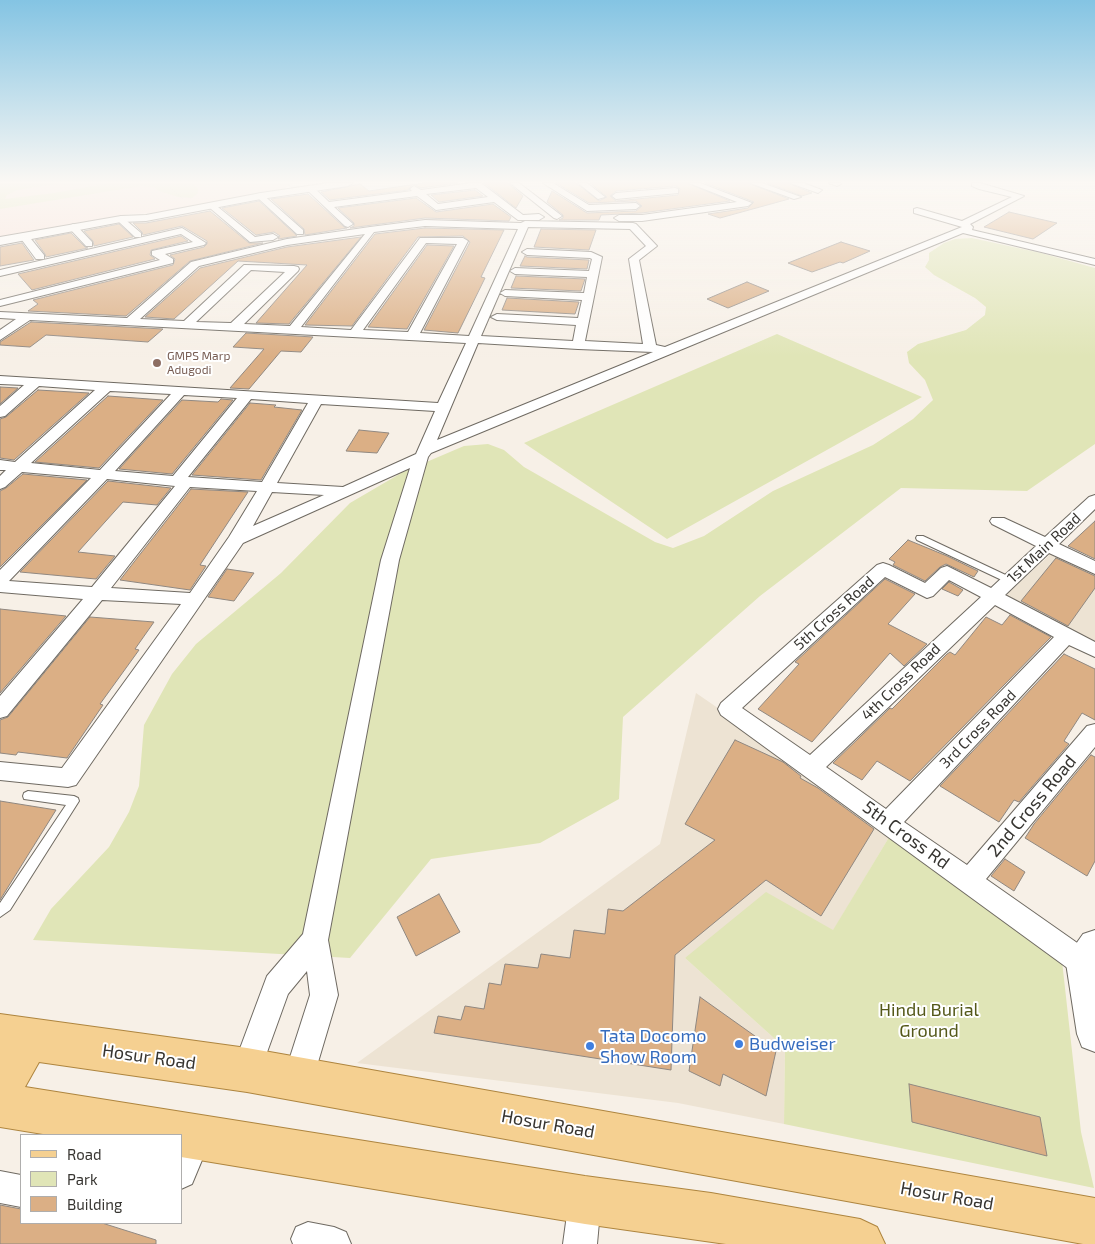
<!DOCTYPE html>
<style>
body{margin:0}
#map{position:relative;width:1095px;height:1244px;overflow:hidden;background:#f7f0e7;font-family:"Exo 2",sans-serif}
canvas{display:block}
.legend{position:absolute;left:20px;top:1134px;width:162px;height:90px;box-sizing:border-box;background:#fff;border:1px solid #afaead;margin:0;padding:6px 9px;list-style:none;font-size:15px;color:#373531}
.legend li{display:flex;align-items:center;gap:10px;height:25px}
.legend b{width:25px;border:1px solid #afaead}
</style>
<div id="map">
<canvas width="1095" height="1244"></canvas>
<ul class="legend">
<li><b style="height:6px;background:#f5d091"></b>Road</li>
<li><b style="height:14px;background:#e0e5b7"></b>Park</li>
<li><b style="height:14px;background:#dbaf85"></b>Building</li>
</ul>
</div>
<script>
const g = document.querySelector('canvas').getContext('2d');
g.lineJoin = 'round';
function paint(path, color) { g.fillStyle = color; g.fill(path, 'evenodd'); }
const shape = rows => new Path2D(rows.map(r => 'M' + r).join(''));
function strokePath(path, color, width, dash) { g.strokeStyle = color; g.lineWidth = width; g.lineCap = dash ? 'butt' : 'round'; g.setLineDash(dash || []); g.stroke(path); }
function label(font, color, halo, rows, align = 'center') {
  g.font = font + ' "Exo 2",sans-serif'; g.lineWidth = 4; g.setLineDash([]); g.textBaseline = 'middle'; g.strokeStyle = halo; g.fillStyle = color; for (const [text, x, y, turn = 0] of rows) {
    g.save(); g.translate(x, y); g.rotate((+turn || 0) * Math.PI / 180); g.textAlign = isNaN(turn) ? turn : align; if (halo) g.strokeText(text, 0, 0); g.fillText(text, 0, 0); g.restore();
  }
}
const built = shape([
 [1054,551,1095,571,1095,644,1005,596],
 [696,693,894,829,833,931,685,958,785,1048,784,1124,678,1103,357,1063,660,844]
]);
const education = shape([
 [0,183,293,183,286,188,158,213,130,214,0,239]
]);
const green = shape([
 [0,183,62,183,17,190,7,195,5,199,54,193,110,183,193,183,198,188,198,193,192,198,178,197,159,191,154,187,141,186,0,209],
 [972,238,1041,253,1095,268,1095,444,1027,491,901,488,760,596,623,717,619,799,540,843,431,859,350,958,33,940,51,909,109,847,129,812,139,786,144,725,172,674,196,644,281,573,350,503,403,472,464,446,488,444,504,450,524,467,655,542,673,548,704,536,773,491,873,445,913,419,933,400,925,380,909,363,907,352,918,344,966,330,985,315,986,307,975,298,934,275,925,267,929,260,929,253,944,243,955,239],
 [777,334,922,397,667,539,524,443],
 [894,829,1061,952,1081,1132,1094,1188,784,1124,785,1048,685,958,766,892,833,930]
]);
const building = shape([
 [424,183,458,183,421,188,413,184,408,190,330,200,321,192,360,184,369,191,424,183],
 [484,183,508,183,523,196,516,208,484,183],
 [556,183,576,183,599,201,607,197,590,183,687,183,730,201,642,213,601,215,599,220,559,220,563,218,563,215,547,202,552,191,587,213,636,211,642,206,636,201,589,203,556,183],
 [676,186,680,189,678,195,616,201,610,196,616,191,676,186],
 [705,183,748,183,789,199,720,218,708,214,748,208,754,202,705,183],
 [767,183,788,183,812,193,802,196,767,183],
 [475,190,483,196,439,202,431,195,475,190],
 [308,194,344,227,347,228,305,235,304,229,271,199,308,194],
 [416,198,436,212,493,204,511,217,509,221,425,218,350,228,354,226,354,223,338,208,416,198],
 [259,201,296,235,297,236,278,239,280,236,274,232,256,235,222,208,259,201],
 [210,211,249,243,263,243,190,261,126,316,28,311,38,304,33,300,173,265,175,259,170,255,204,247,207,244,207,241,182,226,143,235,142,232,133,223,146,223,210,211],
 [1009,212,1057,223,1033,239,984,227,1009,212],
 [119,224,133,237,94,246,93,241,84,231,119,224],
 [425,228,504,230,481,277,485,278,458,333,424,330,470,242,463,236,418,237,352,326,305,325,375,234,425,228],
 [541,229,596,230,589,250,534,247,541,229],
 [71,233,85,247,88,248,46,257,45,254,35,240,71,233],
 [181,236,188,241,151,250,150,255,155,259,32,290,18,274,181,236],
 [361,237,289,324,256,323,307,265,238,261,174,319,145,317,200,268,287,247,361,237],
 [841,242,870,251,843,263,840,262,812,272,788,263,841,242],
 [22,243,34,260,0,266,0,247,22,243],
 [427,245,454,246,407,329,368,327,427,245],
 [525,256,527,257,589,260,587,269,520,266,525,256],
 [516,276,585,279,581,291,511,288,516,276],
 [747,282,769,291,728,308,707,299,747,282],
 [507,298,579,302,575,314,502,310,507,298],
 [31,322,163,329,148,342,46,335,30,347,0,345,0,342,31,322],
 [246,333,313,337,301,352,281,351,249,389,230,388,264,349,233,347,246,333],
 [0,387,18,388,0,404,0,387],
 [38,390,89,393,14,460,0,458,0,419,6,417,38,390],
 [108,396,163,400,99,468,35,462,108,396],
 [221,399,233,400,172,474,119,469,182,400,218,402,221,399],
 [250,403,276,405,274,407,302,410,261,480,192,475,250,403],
 [359,430,389,433,377,453,346,451,359,430],
 [23,474,87,480,0,567,0,491,6,488,23,474],
 [108,481,171,488,157,505,123,502,78,552,115,556,96,579,20,572,108,481],
 [191,489,248,492,200,565,206,566,190,590,120,580,191,489],
 [1095,521,1095,559,1068,546,1095,521],
 [908,540,947,556,978,571,974,577,946,564,940,567,925,581,893,565,895,562,889,559,908,540],
 [1056,558,1095,576,1095,588,1068,626,1021,601,1056,558],
 [227,569,254,573,234,601,208,597,227,569],
 [885,579,915,594,888,624,927,644,904,666,890,653,812,742,758,709,799,664,795,662,885,579],
 [949,582,963,590,958,596,942,589,949,582],
 [0,609,66,616,0,693,0,609],
 [1010,615,1051,637,910,781,877,761,862,780,833,763,890,708,892,709,947,654,950,652,955,655,986,617,1002,625,1010,615],
 [90,617,154,622,135,649,139,650,100,704,103,705,67,758,18,752,16,755,0,753,0,720,8,717,90,617],
 [1064,654,1095,669,1095,720,1082,713,1064,741,1069,744,1019,802,1014,800,999,822,940,786,1064,654],
 [735,740,783,762,801,776,800,778,818,788,874,829,821,916,766,880,675,955,671,1070,434,1033,438,1016,461,1020,465,1006,484,1009,489,983,501,985,505,964,538,968,541,954,570,958,574,930,605,934,608,909,623,911,715,840,685,824,735,740],
 [1091,755,1095,757,1095,861,1087,876,1025,838,1034,824,1091,755],
 [0,801,56,810,0,900,0,801],
 [1005,859,1025,872,1014,891,991,876,1005,859],
 [439,894,460,932,416,956,397,917,439,894],
 [700,997,776,1051,766,1096,723,1074,720,1086,689,1071,700,997],
 [909,1084,1040,1117,1047,1156,912,1122,909,1084],
 [0,1205,21,1209,21,1223,102,1223,156,1240,156,1244,0,1244,0,1205]
]);
const path = shape([
 [165,183,183,199]
]);
const service = shape([
 [917,536,923,536,1012,578,1013,580,1009,583,1006,582,917,540,916,538,917,536],
 [28,791,74,796,78,798,79,801,10,910,0,917,0,903,66,805,24,799,23,796,24,793,28,791]
]);
const minor = shape([
 [471,183,481,183,523,215,539,214,544,217,539,220,518,220,494,202,436,210,417,196,334,207,353,224,348,227,345,226,305,188,312,186,329,202,412,191,410,189,414,186,421,190,471,183],
 [476,188,488,197,438,204,426,194,476,188],
 [510,183,519,183,562,216,557,219,554,218,510,183],
 [543,183,553,183,589,205,636,203,640,206,636,209,587,211,543,183],
 [578,183,587,183,605,197,598,199,578,183],
 [689,183,700,183,752,203,748,206,642,221,619,221,614,218,619,215,642,215,737,202,689,183],
 [750,183,762,183,801,197,794,199,750,183],
 [790,183,803,183,822,190,818,193,790,183],
 [829,183,840,183,841,184,837,186,829,183],
 [972,183,980,183,1024,196,970,224,973,227,972,230,1095,259,1095,265,963,233,431,453,428,457,399,560,328,940,338,995,313,1079,308,1089,298,1094,288,1089,283,1079,310,995,307,971,288,994,257,1080,247,1085,237,1080,232,1070,267,976,303,934,381,560,410,468,243,543,76,785,68,787,0,780,0,762,62,768,181,604,102,600,7,716,0,718,0,696,83,599,0,592,0,570,91,478,22,472,5,487,0,489,0,476,6,470,0,470,0,460,15,462,95,390,39,386,5,416,0,417,0,406,24,385,0,384,0,376,438,403,466,343,30,320,0,340,0,330,16,319,0,318,0,312,127,318,191,262,287,239,370,227,425,220,521,223,525,221,633,223,636,224,657,246,639,260,656,345,665,347,962,227,914,213,914,209,917,208,962,221,1012,197,979,189,972,186,972,183],
 [425,226,518,229,469,336,420,333,468,241,463,238,420,238,351,330,301,327,374,232,425,226],
 [528,227,630,229,646,246,629,259,643,344,585,341,602,257,591,252,527,249,522,252,527,255,590,258,592,259,589,271,515,268,510,271,515,274,587,277,584,293,505,290,500,293,505,296,582,300,578,318,497,314,491,317,497,320,576,325,573,341,481,336,528,227],
 [365,234,290,326,244,324,298,271,299,269,298,267,294,266,244,265,184,321,140,319,199,266,287,245,365,234],
 [426,243,457,244,408,332,363,330,426,243],
 [251,270,285,272,231,323,196,322,251,270],
 [478,343,578,349,653,352,437,440,478,343],
 [110,391,171,394,100,470,31,463,110,391],
 [184,395,237,398,173,476,115,471,184,395],
 [251,399,308,403,262,482,188,477,251,399],
 [321,404,435,411,416,454,343,487,277,483,321,404],
 [107,479,175,486,92,587,9,581,107,479],
 [190,487,257,491,229,537,190,593,111,588,190,487],
 [272,492,324,495,253,526,272,492],
 [675,188,678,189,678,193,616,199,612,196,616,193,675,188],
 [261,193,303,230,303,234,297,234,258,198,258,194,261,193],
 [213,203,255,237,273,234,278,237,273,240,250,242,210,208,210,204,213,203],
 [121,216,141,233,141,237,135,237,118,221,116,219,121,216],
 [73,224,76,225,92,242,92,246,86,246,70,229,68,227,73,224],
 [182,228,206,243,204,245,165,254,173,259,173,263,0,306,0,300,160,260,152,255,152,251,193,242,181,234,0,276,0,270,182,228],
 [24,233,27,234,44,255,44,259,36,259,19,236,24,233],
 [1095,495,1095,509,1059,544,1095,561,1095,574,1049,553,1005,595,1095,642,1095,657,1069,645,904,822,967,865,1087,726,1095,724,1095,747,986,879,1093,954,1095,960,1093,972,1083,976,1073,972,721,715,718,709,721,703,877,565,883,563,889,565,925,583,941,568,947,566,991,588,1036,546,992,524,990,521,992,518,1004,518,1045,537,1089,497,1095,495],
 [885,577,927,598,933,596,949,580,981,597,810,755,742,708,885,577],
 [995,605,1054,637,886,809,826,767,995,605],
 [196,1120,207,1125,212,1136,192,1184,181,1189,181,1135,185,1125,196,1120],
 [0,1171,21,1175,21,1207,0,1203,0,1171],
 [585,1184,597,1188,601,1200,597,1244,563,1244,569,1200,573,1188,585,1184],
 [308,1222,334,1227,346,1232,351,1244,293,1244,291,1239,296,1227,308,1222]
]);
const tertiary = shape([
 [328,183,353,183,348,186,261,199,146,221,121,222,0,245,0,237,121,216,146,215,261,193,328,183],
 [1095,930,1095,1052,1082,1047,1077,1034,1066,963,1071,951,1083,934,1095,930]
]);
const primary = shape([
 [0,1014,247,1048,1095,1198,1095,1244,1083,1244,247,1092,39,1062,25,1087,585,1176,711,1193,860,1219,877,1227,885,1244,726,1244,585,1224,181,1157,181,1135,49,1135,0,1127,0,1014]
]);
const markers = [
 [157,363,5,"#8d6e63"],
 [739,1044,5,"#3f7fe0"],
 [590,1046,5,"#3f7fe0"]
];
const farEducationnames = [
 ["GMPS Marp",167,356],
 ["Adugodi",167,370]
];
const streetNames = [
 ["1st Main Road",1044,548,-43],
 ["5th Cross Road",834,613,-42],
 ["4th Cross Road",901,682,-44],
 ["3rd Cross Road",978,729,-46]
];
const nearStreetnames = [
 ["2nd Cross Road",1032,806,-50],
 ["5th Cross Rd",906,835,36],
 ["Hosur Road",149,1057,8],
 ["Hosur Road",548,1124,10],
 ["Hosur Road",947,1196,10]
];
const nearParknames = [
 ["Hindu Burial",929,1010],
 ["Ground",929,1031]
];
const nearShopnames = [
 ["Tata Docomo",600,1036],
 ["Show Room",600,1057],
 ["Budweiser",749,1044]
];
paint(built, '#ede3d3');
paint(education, '#fae1d9');
paint(green, '#e0e5b7');
paint(building, '#dbaf85');
strokePath(building, '#908881', 1);
strokePath(service, '#6f6a62', 2);
strokePath(minor, '#6f6a62', 2);
strokePath(tertiary, '#6f6a62', 2);
strokePath(primary, '#ae853f', 2);
strokePath(path, '#b4afa8', 1, [0.5, 2]);
paint(service, '#fff');
paint(minor, '#fff');
paint(tertiary, '#fff');
paint(primary, '#f5d091');
const sky = g.createLinearGradient(0, 0, 0, 357);
sky.addColorStop(0, '#84c4e3');
sky.addColorStop(0.51, '#fbf8f4');
sky.addColorStop(1, '#fbf8f400');
g.fillStyle = sky;
g.fillRect(0, 0, 1095, 357);
for (const [x, y, r, color] of markers) { const dot = new Path2D(); dot.arc(x, y, r, 0, 2 * Math.PI); g.fillStyle = color; g.fill(dot); strokePath(dot, '#fff', 2); }
label('12px', '#785e54', '#fff', farEducationnames, 'left');
label('15px', '#373531', '#fff', streetNames);
label('18px', '#373531', '#fff', nearStreetnames);
label('18px', '#545819', '#fff', nearParknames);
label('18px', '#366cbe', '#fff', nearShopnames, 'left');
</script>
